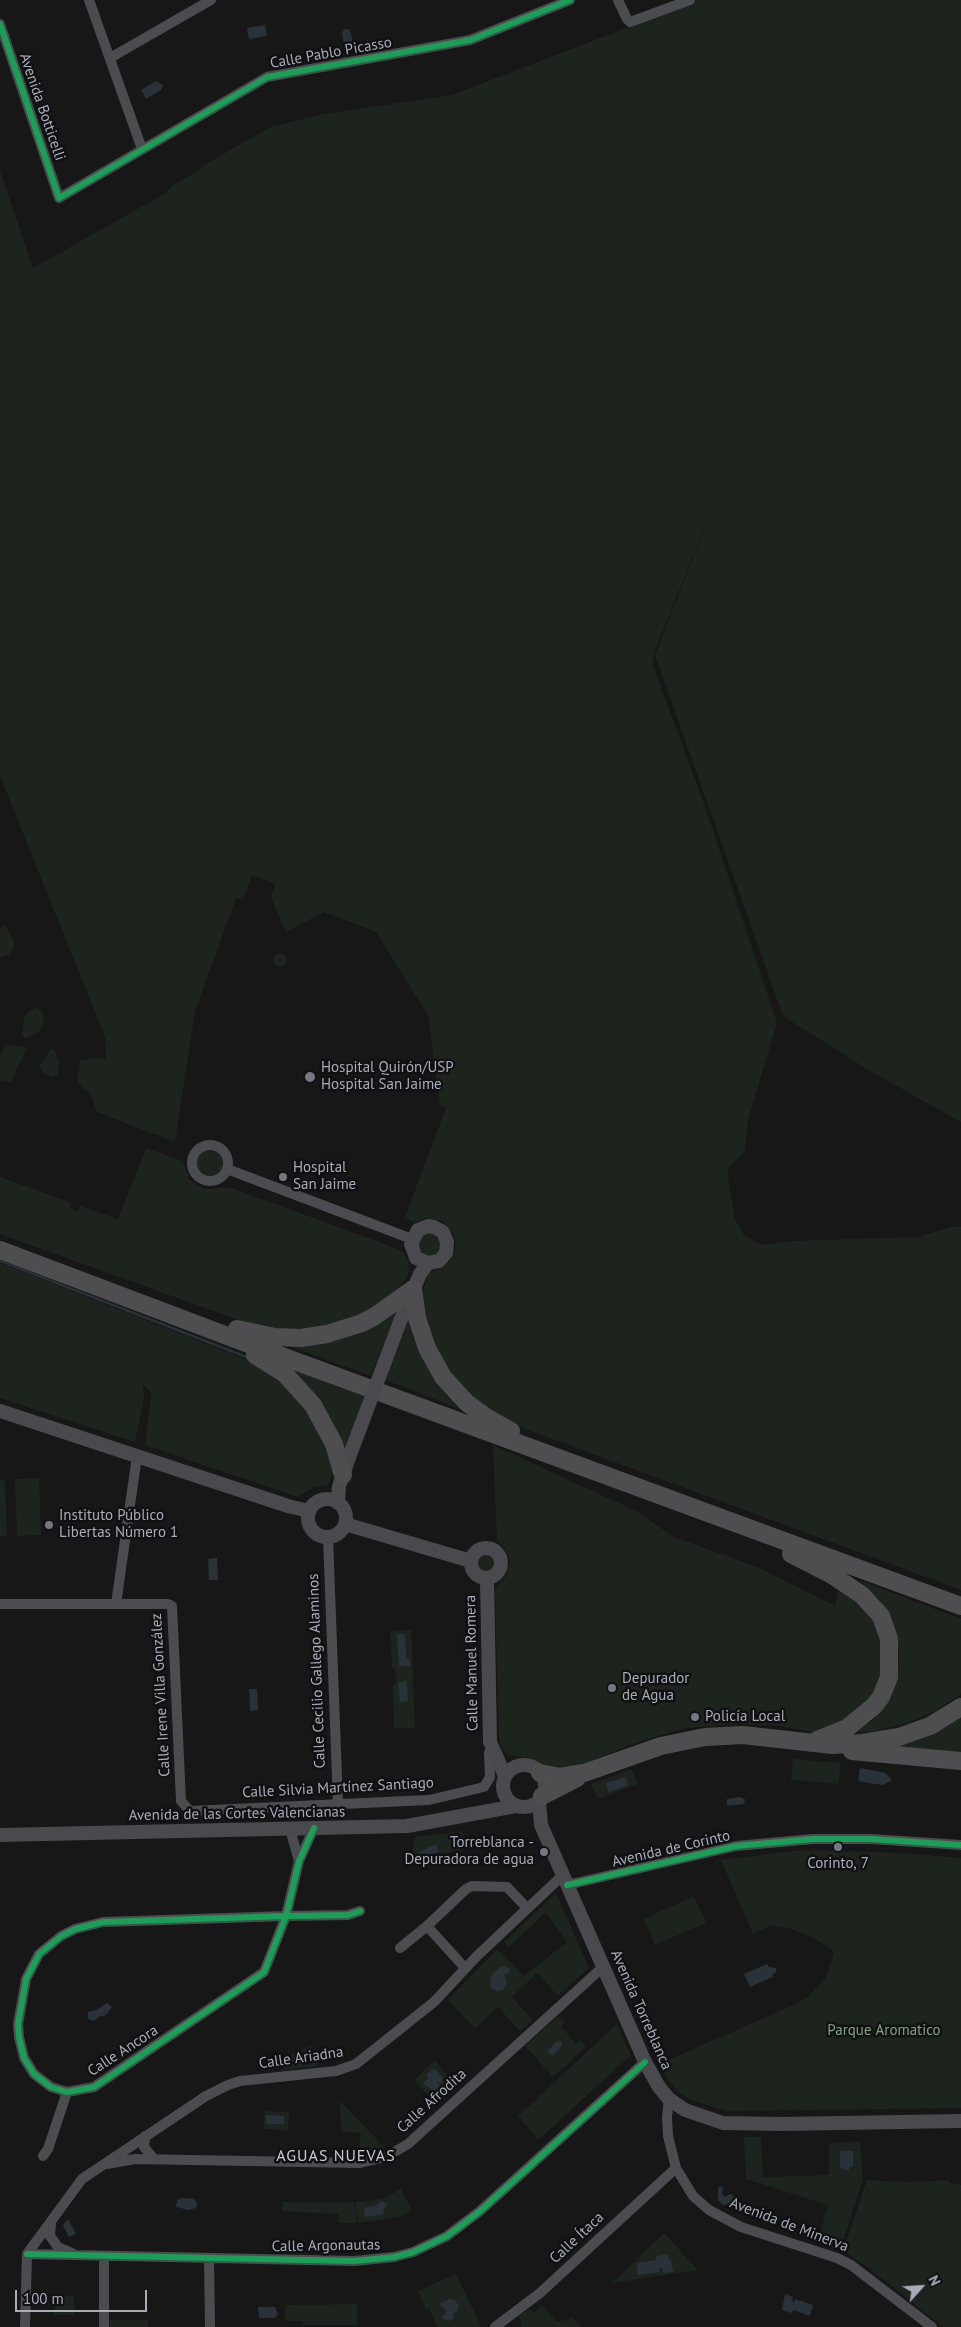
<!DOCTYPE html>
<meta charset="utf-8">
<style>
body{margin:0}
#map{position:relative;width:961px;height:2327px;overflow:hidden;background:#171717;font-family:"PT Sans",sans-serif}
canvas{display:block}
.north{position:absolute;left:896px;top:2262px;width:50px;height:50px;-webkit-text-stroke:4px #111113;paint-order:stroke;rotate:64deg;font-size:14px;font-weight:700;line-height:20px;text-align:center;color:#a8adb8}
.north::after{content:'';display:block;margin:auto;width:18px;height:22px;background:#a8adb8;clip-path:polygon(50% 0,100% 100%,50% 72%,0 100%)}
.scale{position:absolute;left:15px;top:2290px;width:132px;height:22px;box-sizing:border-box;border:2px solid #a8adb8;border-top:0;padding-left:6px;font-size:15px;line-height:18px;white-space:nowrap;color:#a8adb8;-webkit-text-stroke:4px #111113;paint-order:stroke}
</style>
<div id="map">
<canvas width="961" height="2327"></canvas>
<div class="north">N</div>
<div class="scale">100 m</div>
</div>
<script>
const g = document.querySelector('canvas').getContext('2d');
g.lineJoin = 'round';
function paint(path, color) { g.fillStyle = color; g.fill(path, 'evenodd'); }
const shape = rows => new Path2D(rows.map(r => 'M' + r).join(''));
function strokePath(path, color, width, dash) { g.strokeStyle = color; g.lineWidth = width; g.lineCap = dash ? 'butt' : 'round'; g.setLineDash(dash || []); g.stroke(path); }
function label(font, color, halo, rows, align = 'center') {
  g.font = font + ' "PT Sans",sans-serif'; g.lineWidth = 5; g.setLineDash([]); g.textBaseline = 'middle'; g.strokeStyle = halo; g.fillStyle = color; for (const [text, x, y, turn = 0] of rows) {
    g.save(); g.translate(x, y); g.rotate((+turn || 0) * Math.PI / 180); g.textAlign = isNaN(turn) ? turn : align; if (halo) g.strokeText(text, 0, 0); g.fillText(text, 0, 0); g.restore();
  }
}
const green = shape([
 [699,0,961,0,961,1122,870,1071,783,1016,655,655,721,486,654,653,653,666,703,801,777,1023,748,1120,745,1151,728,1169,728,1178,735,1219,743,1234,762,1245,790,1241,918,1237,951,1227,961,1227,961,1590,531,1431,510,1422,482,1405,452,1374,441,1361,425,1326,422,1291,429,1273,442,1268,452,1258,456,1244,454,1236,451,1230,440,1220,426,1218,415,1222,405,1217,446,1108,440,1105,428,1015,376,932,324,912,286,932,271,898,275,884,252,875,243,900,236,898,195,1011,175,1142,97,1112,91,1095,77,1082,80,1060,106,1058,105,1037,0,776,0,171,33,268,166,193,172,186,204,167,203,166,270,127,323,114,452,95],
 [5,925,15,944,10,954,0,957,0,928],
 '273 960a7 7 0 1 1 14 0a7 7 0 1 1-14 0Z',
 [35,1007,42,1011,44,1024,39,1032,26,1038,22,1036,24,1016],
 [5,1044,24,1047,27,1050,16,1070,15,1076,10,1082,0,1081,0,1056],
 [51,1049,54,1049,59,1061,58,1074,52,1077,44,1074,39,1066],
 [146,1148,183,1161,189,1179,201,1188,212,1189,229,1187,398,1249,404,1253,408,1262,409,1271,406,1279,395,1294,365,1314,309,1331,258,1327,0,1234,0,1177,70,1202,69,1208,78,1211,80,1206,118,1219],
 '197 1163a13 13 0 1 1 26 0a13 13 0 1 1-26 0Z',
 '417 1245a12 12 0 1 1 24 0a12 12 0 1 1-24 0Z',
 [0,1263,255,1363,287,1385,320,1427,335,1476,332,1475,328,1485,314,1487,298,1497,145,1445,151,1397,150,1391,143,1385,144,1398,135,1442,0,1398],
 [394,1312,396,1313,371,1376,284,1344],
 [411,1314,474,1415,386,1380],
 [285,1366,365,1397,345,1450,342,1449],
 [493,1445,636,1511,674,1537,757,1567,835,1606,839,1584,872,1613,884,1639,882,1681,860,1713,825,1731,811,1732,781,1726,741,1724,684,1728,633,1744,570,1769,547,1768,533,1759,508,1755,502,1749,499,1739,495,1592,496,1587,507,1575,510,1560,504,1547,497,1541],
 [39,1478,41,1535,17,1536,15,1479],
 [5,1479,7,1536,0,1536,0,1480],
 '476 1563a10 10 0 1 1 20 0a10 10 0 1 1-20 0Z',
 [859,1580,961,1619,961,1694,937,1710,907,1723,871,1732,851,1733,872,1721,886,1701,898,1675,899,1650,892,1620,879,1599],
 [411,1630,415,1728,394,1728,393,1684,396,1684,395,1668,392,1668,390,1631],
 [961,1718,961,1755,894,1749,927,1737],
 [793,1759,841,1763,838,1784,791,1780],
 [629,1770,633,1771,637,1784,598,1799,591,1784],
 [463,1831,467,1848,429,1858,426,1863,411,1861,415,1837],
 [816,1850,900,1853,961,1858,961,2108,727,2111,691,2100,678,2092,668,2080,659,2064,794,2005,809,1996,825,1979,834,1954,832,1950,816,1939,789,1928,771,1926,753,1934,721,1860,793,1851],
 [556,1893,589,1968,558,1996,537,1973,512,1997,533,2020,520,2031,498,2007,475,2029,448,2000,497,1949,524,1976,567,1942,546,1912,509,1947,504,1942],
 [694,1896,706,1923,655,1945,644,1919],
 [558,2016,565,2023,561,2027,576,2043,580,2040,586,2047,553,2077,525,2046],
 [617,2024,631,2055,538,2140,518,2116],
 [311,2046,319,2066,284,2070,280,2059],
 [435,2061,456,2085,436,2104,414,2080],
 [340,2101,385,2148,359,2155,360,2133,341,2131],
 [264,2111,289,2112,288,2130,264,2129],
 [744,2137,761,2137,763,2177,829,2175,829,2143,860,2142,863,2179,840,2250,817,2243,828,2205,746,2179],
 [867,2180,907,2182,949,2180,950,2183,961,2185,961,2327,943,2327,869,2268,843,2251],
 [401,2189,412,2211,399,2217,358,2223,355,2202,383,2199],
 [282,2202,354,2202,357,2223,339,2223,338,2214,282,2211],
 [664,2233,698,2270,612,2283],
 [456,2274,481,2326,479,2327,437,2327,429,2308,426,2309,418,2291],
 [55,2295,74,2296,74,2315,54,2315],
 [357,2304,357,2325,303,2325,303,2321,285,2321,285,2305],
 [541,2306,557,2322,564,2319,566,2322,571,2317,581,2327,522,2327,519,2316,530,2308,535,2313],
 [110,2320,148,2320,148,2327,109,2327]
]);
const water = shape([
 [265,25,267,36,249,39,247,28],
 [344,29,348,29,351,33,354,49,345,50,342,34],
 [156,81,163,85,161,90,146,99,141,90],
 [217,1558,218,1580,209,1580,208,1559],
 [397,1634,405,1634,406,1657,409,1658,410,1666,399,1666],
 [405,1681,407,1681,408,1701,400,1702,398,1683],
 [249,1689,257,1689,258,1710,250,1711],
 [860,1768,885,1773,892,1780,883,1785,862,1782,858,1780],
 [626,1777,628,1785,608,1792,606,1783],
 [740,1797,745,1799,744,1804,727,1806,727,1799],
 [436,1844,439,1852,427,1856,424,1861,418,1859,418,1853],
 [767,1964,769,1967,776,1968,776,1972,772,1975,773,1977,750,1987,744,1974],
 [503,1966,510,1969,509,1973,504,1975,507,1984,503,1990,497,1991,491,1988,490,1980,493,1973],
 [107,2003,112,2007,106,2015,99,2017,94,2021,88,2019,88,2012,96,2010],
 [558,2041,562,2042,562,2046,552,2056,547,2051],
 [300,2054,306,2058,302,2065,291,2065,291,2059],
 [434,2068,443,2078,441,2080,443,2082,438,2083,441,2087,435,2092,423,2083,429,2078,426,2075],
 [266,2115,284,2116,284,2124,266,2124],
 [840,2151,853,2151,853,2167,850,2167,848,2171,840,2167],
 [721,2186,723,2188,722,2194,725,2197,730,2194,734,2196,734,2200,729,2204,723,2205,718,2200,718,2188],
 [182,2198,194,2199,197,2203,196,2208,189,2210,176,2207,177,2200],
 [381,2201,387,2204,383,2210,384,2214,365,2217,364,2208,378,2205],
 [68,2219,76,2234,69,2237,63,2225],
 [668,2254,669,2260,671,2260,673,2272,663,2273,662,2268,659,2268,659,2272,638,2275,637,2263,656,2260,656,2256],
 [785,2294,793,2297,792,2301,794,2302,795,2299,813,2305,810,2316,793,2310,792,2313,782,2310],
 [448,2299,455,2300,459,2306,457,2312,453,2313,453,2319,449,2321,442,2318,447,2311,440,2305,441,2302,447,2301],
 [258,2307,275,2307,278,2314,275,2318,259,2318]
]);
const stream = shape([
 [0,1261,249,1358]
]);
const street = shape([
 [89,0,142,149],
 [618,0,627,19,630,22,690,0],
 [0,24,59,198,267,77,470,40,570,0],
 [110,58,211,0],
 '192 1163a18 18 0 1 1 36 0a18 18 0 1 1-36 0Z',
 [227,1169,412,1239],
 [328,1536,338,1805],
 [0,1604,168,1604,172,1606,181,1801,190,1811,429,1800,484,1787,490,1777,489,1753,492,1747],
 [116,1604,137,1456],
 [314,1828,299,1861,286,1916,264,1972,94,2087,67,2092,51,2087,34,2074,24,2058,19,2037,18,2024,26,1979,39,1954,61,1936,75,1929,103,1922,286,1916,348,1915,360,1911],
 [290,1829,299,1861],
 [567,1885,736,1846,813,1839,872,1839,961,1845],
 [427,1926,465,1968],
 [400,1948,427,1926,466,1889,472,1886,507,1887,527,1908],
 [669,2099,667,2117,668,2136,676,2168,693,2196,709,2210,741,2227,837,2258,851,2265,932,2327],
 [145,2136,144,2147,154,2159],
 [43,2156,48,2149,67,2092],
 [107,2164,135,2159,360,2163,386,2157,408,2144,603,1967],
 [51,2223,50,2236,58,2247,72,2253],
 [27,2254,354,2261,394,2257,413,2252,447,2236,480,2211,645,2062],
 [27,2254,82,2179,206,2096,228,2085,240,2081,336,2071,356,2064,434,2002,477,1956,563,1875],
 [209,2258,210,2327],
 [25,2327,27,2254],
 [104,2327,104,2256],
 [495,2327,540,2293,676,2168]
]);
const secondary = shape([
 [401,1319,420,1274,428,1263,439,1261,446,1253,447,1242,443,1232,434,1227,428,1226,418,1230,411,1244,416,1258,428,1263],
 [0,1411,288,1506,309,1511],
 '308 1518a19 19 0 1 1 38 0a19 19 0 1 1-38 0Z',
 [338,1503,339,1486,351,1452],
 [345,1524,471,1561],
 '471 1563a15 15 0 1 1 30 0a15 15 0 1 1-30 0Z',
 [487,1578,490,1742,505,1776],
 '503 1786a21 21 0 1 1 42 0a21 21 0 1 1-42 0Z',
 [539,1801,541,1825,645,2062,659,2087,669,2099,685,2110,723,2123,781,2124,961,2121],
 [0,1835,407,1826,516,1806]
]);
const highway = shape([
 [0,1250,246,1343,961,1606],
 [413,1289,417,1318,427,1348,443,1377,467,1403,486,1417,511,1431],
 [237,1329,275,1337,301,1338,327,1334,362,1323,375,1316,413,1289],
 [255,1355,284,1373,313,1405,334,1444,343,1475],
 [791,1554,832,1575,862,1595,881,1616,889,1639,889,1677,881,1697,874,1706,847,1728,817,1740],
 [852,1751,961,1761],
 [540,1773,560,1777,584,1773,661,1746,705,1737,743,1735,832,1745,862,1743,899,1737,930,1726,961,1707],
 [542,1796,577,1778]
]);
const secondaryBridge = shape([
 [351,1452,401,1319]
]);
const cycleway = shape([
 [0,24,59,198,267,77,470,40,570,0],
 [314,1828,299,1861,286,1916,264,1972,94,2087,67,2092,51,2087,34,2074,24,2058,19,2037,18,2024,26,1979,39,1954,61,1936,75,1929,103,1922,286,1916,348,1915,360,1911],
 [567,1885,736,1846,813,1839,872,1839,961,1845],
 [27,2254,354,2261,394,2257,413,2252,447,2236,480,2211,645,2062]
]);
const markers = [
 [310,1077,6,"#757880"],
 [283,1177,5,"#757880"],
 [49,1525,5,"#757880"],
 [612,1688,5,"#757880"],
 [695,1717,5,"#757880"],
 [838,1847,5,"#757880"],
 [544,1852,5,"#757880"]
];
const streetNames = [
 ["Calle Pablo Picasso",331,53,-10],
 ["Avenida Botticelli",42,107,71],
 ["Calle Manuel Romera",472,1663,-91],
 ["Calle Cecilio Gallego Alaminos",317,1671,-92],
 ["Calle Irene Villa González",161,1695,-93],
 ["Calle Silvia Martínez Santiago",338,1788,-3],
 ["Avenida de las Cortes Valencianas",237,1814,-1],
 ["Avenida de Corinto",671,1849,-13],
 ["Avenida Torreblanca",641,2010,66],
 ["Calle Ancora",123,2051,-33],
 ["Calle Ariadna",301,2058,-8],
 ["Calle Afrodita",432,2101,-42],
 ["Avenida de Minerva",789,2225,21],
 ["Calle Ítaca",577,2238,-43],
 ["Calle Argonautas",326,2246,-1]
];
const poiNames = [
 ["Hospital Quirón/USP",321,1068],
 ["Hospital San Jaime",321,1085],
 ["Hospital",293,1168],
 ["San Jaime",293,1185],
 ["Instituto Público",59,1516],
 ["Libertas Número 1",59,1533],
 ["Depurador",622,1679],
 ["de Agua",622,1696],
 ["Policía Local",705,1717],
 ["Torreblanca -",534,1843,"right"],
 ["Depuradora de agua",534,1860,"right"],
 ["Corinto, 7",838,1864,"center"]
];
const parkNames = [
 ["Parque Aromatico",884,2031]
];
const neighbourhoodNames = [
 ["AGUAS NUEVAS",336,2156]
];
paint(green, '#1d241e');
paint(water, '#2a3239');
strokePath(stream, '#2a3239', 2.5);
strokePath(street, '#4b4c50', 10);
strokePath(secondary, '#4a4a4e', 14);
strokePath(highway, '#4e4e51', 18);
strokePath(secondaryBridge, '#4a4a4e', 14);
strokePath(cycleway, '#1a9f57', 6);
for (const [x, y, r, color] of markers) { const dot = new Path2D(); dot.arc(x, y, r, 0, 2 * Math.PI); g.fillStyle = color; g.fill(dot); strokePath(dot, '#111113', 2); }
label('15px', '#a8adb8', '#111113', streetNames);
label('15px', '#a8adb8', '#111113', poiNames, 'left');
label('15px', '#7fa381', '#111113', parkNames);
g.letterSpacing = '1px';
label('16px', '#c9ccd4', '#111113', neighbourhoodNames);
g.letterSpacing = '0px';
</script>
